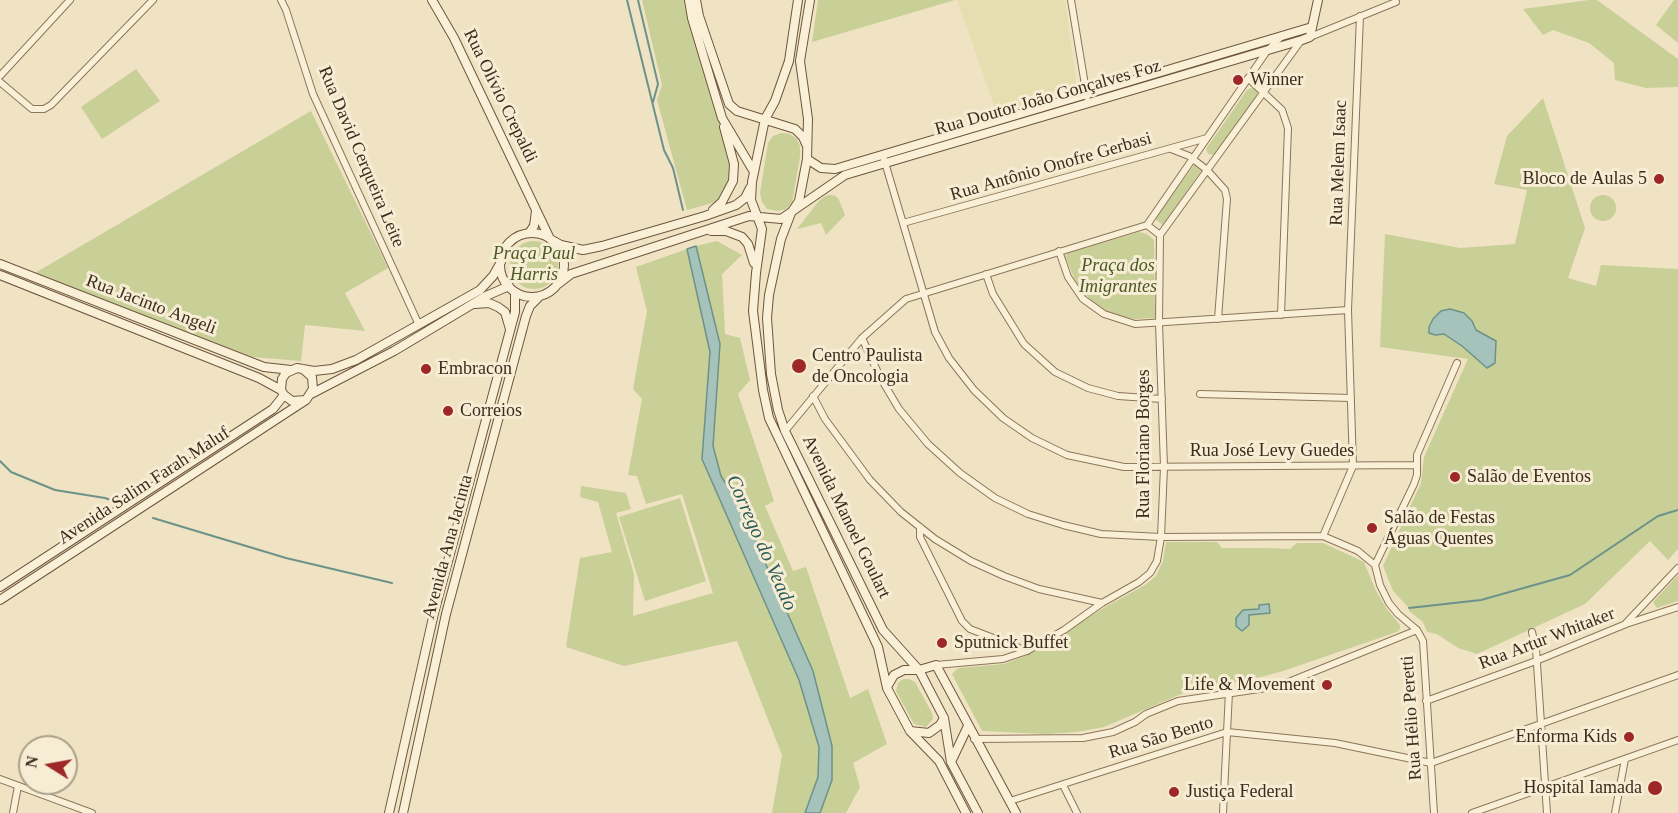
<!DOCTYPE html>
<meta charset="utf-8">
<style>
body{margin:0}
#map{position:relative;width:1678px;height:813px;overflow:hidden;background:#f0e3c4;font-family:Georgia,serif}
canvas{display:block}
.north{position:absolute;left:18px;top:735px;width:60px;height:60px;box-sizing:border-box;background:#f7edd4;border:2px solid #aca08b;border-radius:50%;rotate:281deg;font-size:16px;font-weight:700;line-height:24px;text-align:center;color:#3b2c1e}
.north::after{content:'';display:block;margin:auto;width:21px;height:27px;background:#9e2727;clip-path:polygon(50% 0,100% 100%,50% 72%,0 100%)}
</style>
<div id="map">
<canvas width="1678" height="813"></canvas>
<div class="north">N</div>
</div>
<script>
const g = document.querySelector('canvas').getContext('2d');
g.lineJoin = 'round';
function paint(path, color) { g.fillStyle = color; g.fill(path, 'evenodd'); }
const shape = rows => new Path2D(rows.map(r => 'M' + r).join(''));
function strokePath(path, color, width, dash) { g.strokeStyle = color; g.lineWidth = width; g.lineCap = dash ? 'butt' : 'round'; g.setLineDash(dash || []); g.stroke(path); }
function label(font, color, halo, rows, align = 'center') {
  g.font = font + ' Georgia,serif'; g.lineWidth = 6; g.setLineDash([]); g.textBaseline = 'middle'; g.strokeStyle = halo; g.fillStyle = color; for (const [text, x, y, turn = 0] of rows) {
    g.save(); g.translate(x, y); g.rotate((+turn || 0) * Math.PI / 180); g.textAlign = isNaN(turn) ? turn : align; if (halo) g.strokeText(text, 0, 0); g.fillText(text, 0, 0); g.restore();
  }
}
const farmland = shape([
 [957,0,1065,0,1077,89,997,114]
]);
const green = shape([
 [642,0,685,0,731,164,728,180,723,193,716,202,687,210,657,100,662,85],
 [818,0,955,0,812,42],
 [1589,0,1597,0,1678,59,1678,87,1646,88,1615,80,1614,63,1589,43,1553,30,1543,35,1523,9],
 [1674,0,1678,0,1678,43,1656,25],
 [136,69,160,101,102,139,81,107],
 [1253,87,1257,90,1257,95,1214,155,1208,154,1206,149,1247,90],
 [1543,98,1585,228,1568,278,1596,286,1601,265,1678,269,1678,549,1668,560,1650,541,1585,604,1477,654,1458,648,1437,634,1427,632,1423,622,1409,611,1409,608,1393,591,1383,566,1421,483,1424,457,1468,359,1380,347,1385,234,1460,248,1515,244,1527,190,1494,184,1507,136],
 [311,111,388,268,345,293,365,331,305,325,301,361,253,357,35,273],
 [781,133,790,134,797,139,800,146,800,157,792,203,786,209,778,211,767,209,762,202,760,193,768,143,773,136],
 [1194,165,1201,171,1163,225,1155,219],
 [830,195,836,196,839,200,845,215,826,235,821,223,797,229,818,202,825,196],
 '1590 208a13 13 0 1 1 26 0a13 13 0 1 1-26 0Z',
 [1139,232,1147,234,1154,240,1155,318,1134,319,1099,311,1075,280,1065,256,1068,253],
 '510 265a24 24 0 1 1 48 0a24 24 0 1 1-48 0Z',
 [717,241,742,255,722,274,725,334,740,338,750,380,738,394,774,501,765,506,793,571,806,567,850,698,868,689,887,744,853,763,860,787,846,813,820,813,832,780,832,746,813,671,741,508,721,476,713,446,720,344,696,246],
 [687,249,710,352,702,459,799,680,819,747,818,777,805,813,772,813,782,755,737,641,624,666,566,647,580,558,612,552,598,502,580,497,581,486,626,493,631,509,616,513,634,574,633,616,713,593,682,494,646,504,637,476,628,475,642,399,633,389,647,311,636,267],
 [680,498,706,581,645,601,619,517],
 [1166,542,1217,542,1222,548,1268,548,1290,549,1297,543,1323,543,1364,562,1375,589,1386,608,1400,625,1400,629,1397,632,1280,672,1241,682,1186,692,1104,727,1077,732,1045,734,982,731,952,674,958,668,1004,664,1028,655,1107,606,1145,585,1156,576,1163,561],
 [1678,575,1678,601,1657,608,1653,602],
 [903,679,909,679,915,682,932,713,933,719,926,727,914,724,896,691,898,683]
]);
const water = shape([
 [696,246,720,344,713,446,721,476,741,508,813,671,832,746,832,780,820,813,805,813,818,777,819,747,799,680,702,459,710,352,687,249,696,246],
 [1450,309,1464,313,1472,321,1476,330,1496,341,1495,363,1487,368,1462,346,1444,334,1435,335,1429,333,1429,327,1433,319,1441,311,1450,309],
 [1269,604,1270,613,1249,615,1249,625,1242,631,1236,626,1236,618,1243,610,1259,609,1259,605,1269,604]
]);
const stream = shape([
 [627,0,664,150,673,168,683,210],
 [638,0,658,84,653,102],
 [0,461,11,472,55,490,105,498,120,503],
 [153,518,286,558,392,583],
 [1409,608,1481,600,1570,575,1658,516,1678,510]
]);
const street = shape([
 [281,0,286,10,313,94,419,325],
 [1071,0,1087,97],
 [1310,37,1396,2],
 [0,76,70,0],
 [1248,78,1282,110,1288,128,1281,315],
 [0,82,32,109,44,109,51,105,153,0],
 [1171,149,1189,156,1207,170,1225,190,1227,199,1218,319],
 [884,159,935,332,949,358,974,390,1003,418,1032,438,1067,455,1124,467,1417,465],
 [903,223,1207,138],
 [1147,225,1267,51,1281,37],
 [1147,225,1160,235],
 [1160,235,1300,42],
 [1059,251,1068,277,1083,299,1104,314,1135,324,1348,310],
 [986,274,993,294,1024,344,1055,372,1088,388,1118,396,1162,399],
 [862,338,880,377,899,409,928,444,960,473,995,498,1028,514,1063,525,1101,534,1161,537,1323,536,1358,551,1375,565],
 [1200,394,1351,398],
 [813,396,825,419,870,480,901,512,935,539,971,561,1004,576,1039,589,1102,603],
 [785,431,862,338,906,299,1147,225],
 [920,527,920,537,962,621,970,629,1027,651],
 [1323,536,1353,466,1348,310,1360,16],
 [1375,565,1380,585,1389,603,1398,614,1417,630,1423,641,1434,813],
 [1375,565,1414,484,1417,475,1417,455,1457,363],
 [1626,623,1678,568],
 [1532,632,1536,649,1547,813],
 [936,665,1003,659,1027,651,1064,630,1102,603,1139,582,1150,573,1157,561,1161,537,1164,467,1159,323,1160,235],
 [1426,701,1536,661,1626,624,1678,607],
 [974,739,1083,738,1113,732,1135,722,1146,714,1178,701,1266,688,1291,681,1417,630],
 [0,779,92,813],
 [1063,785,1077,813],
 [1010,801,1227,732,1335,743,1431,763,1678,675],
 [13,813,18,786],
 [1223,813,1229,692],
 [1472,813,1678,740],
 [1615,813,1625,759]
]);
const secondary = shape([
 [432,0,454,38,550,239],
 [689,0,692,18,722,118,754,172],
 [696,0,699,16,729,104,737,111,795,129,803,137,806,144],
 [798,0,789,61,775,101,765,119,752,182,751,200,762,229,756,273,753,311,763,390,769,418,878,647,887,688,910,731,939,761,966,813],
 [810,0,800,61,808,119,807,159,799,201,791,213,781,239,769,295,767,318,771,374,778,410,785,431,883,630,919,670,944,718,951,762,978,813],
 [807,159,821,168,835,169,1312,27],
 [713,210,722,202,733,181,734,164,724,127],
 [711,231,726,231,742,237,748,244,754,263],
 [529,233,534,226,536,211],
 '500 265a32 32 0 1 1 64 0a32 32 0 1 1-64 0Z',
 [552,240,561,245,583,250,602,246,705,216,736,205,745,198,750,188],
 [0,264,264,367,291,370],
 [0,275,259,378,281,390],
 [558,284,571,274,749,216,781,219,845,175,1302,40,1310,37,1318,0],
 [475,304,489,303,498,307,505,312,510,329],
 [303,369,312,377,313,389,306,400,292,401,284,395,281,390,282,379,286,373,297,368,314,371,332,369,356,360,480,290,493,276,501,262],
 [311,394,394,351,486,296,509,286],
 [0,587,273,409,284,395],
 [0,600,306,400],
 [887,687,894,675,904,670,919,670,936,665,1016,813],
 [910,731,929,733,940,725,944,718],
 [951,762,968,726],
 [389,813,434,613,515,312,515,292],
 [403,813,446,614,526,316,530,306,540,296]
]);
const markers = [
 [1238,80,6,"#9e2727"],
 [1659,179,6,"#9e2727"],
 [799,366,8,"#9e2727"],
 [426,369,6,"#9e2727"],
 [448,411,6,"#9e2727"],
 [1455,477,6,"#9e2727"],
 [1372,528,6,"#9e2727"],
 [942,643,6,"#9e2727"],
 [1327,685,6,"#9e2727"],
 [1629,737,6,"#9e2727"],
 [1655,788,8,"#9e2727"],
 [1174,792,6,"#9e2727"]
];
const poiNames = [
 ["Winner",1250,80],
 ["Bloco de Aulas 5",1647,179,"right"],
 ["Centro Paulista",812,356],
 ["de Oncologia",812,377],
 ["Embracon",438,369],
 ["Correios",460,411],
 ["Salão de Eventos",1467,477],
 ["Salão de Festas",1384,518],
 ["Águas Quentes",1384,539],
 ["Sputnick Buffet",954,643],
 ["Life & Movement",1315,685,"right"],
 ["Enforma Kids",1617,737,"right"],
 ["Hospital Iamada",1642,788,"right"],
 ["Justiça Federal",1186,792]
];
const streetNames = [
 ["Rua Olívio Crepaldi",500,96,64],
 ["Rua Doutor João Gonçalves Foz",1048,98,-16],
 ["Rua David Cerqueira Leite",361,157,67],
 ["Rua Melem Isaac",1339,163,-88],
 ["Rua Antônio Onofre Gerbasi",1051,167,-16],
 ["Rua Jacinto Angeli",151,305,21],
 ["Rua Floriano Borges",1144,444,-90],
 ["Rua José Levy Guedes",1272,451],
 ["Avenida Salim Farah Maluf",144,486,-33],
 ["Avenida Manoel Goulart",846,517,64],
 ["Avenida Ana Jacinta",448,547,-75],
 ["Rua Artur Whitaker",1547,639,-21],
 ["Rua Hélio Peretti",1412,718,-94],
 ["Rua São Bento",1161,738,-17]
];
const parkNames = [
 ["Praça Paul",534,254],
 ["Harris",534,275],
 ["Praça dos",1118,266],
 ["Imigrantes",1118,287]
];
const waterNames = [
 ["Corrego do Veado",761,543,66]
];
paint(farmland, '#e6deb1');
paint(green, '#c8cf97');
paint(water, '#a6c3bb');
strokePath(water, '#6c9289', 1.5);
strokePath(stream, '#6c9289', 2);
strokePath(street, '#8c755a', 8);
strokePath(secondary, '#6e563d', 10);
strokePath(street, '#faf0d8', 6);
strokePath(secondary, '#faf0d8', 8);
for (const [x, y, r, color] of markers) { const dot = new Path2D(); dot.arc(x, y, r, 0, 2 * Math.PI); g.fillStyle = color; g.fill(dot); strokePath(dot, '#f7edd4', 2); }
label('18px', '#3b2c1e', '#f7edd4', poiNames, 'left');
label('18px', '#3b2c1e', '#f7edd4', streetNames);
label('italic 18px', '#4b5924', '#f7edd4', parkNames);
label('italic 20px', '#2d5c59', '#f7edd4', waterNames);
</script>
